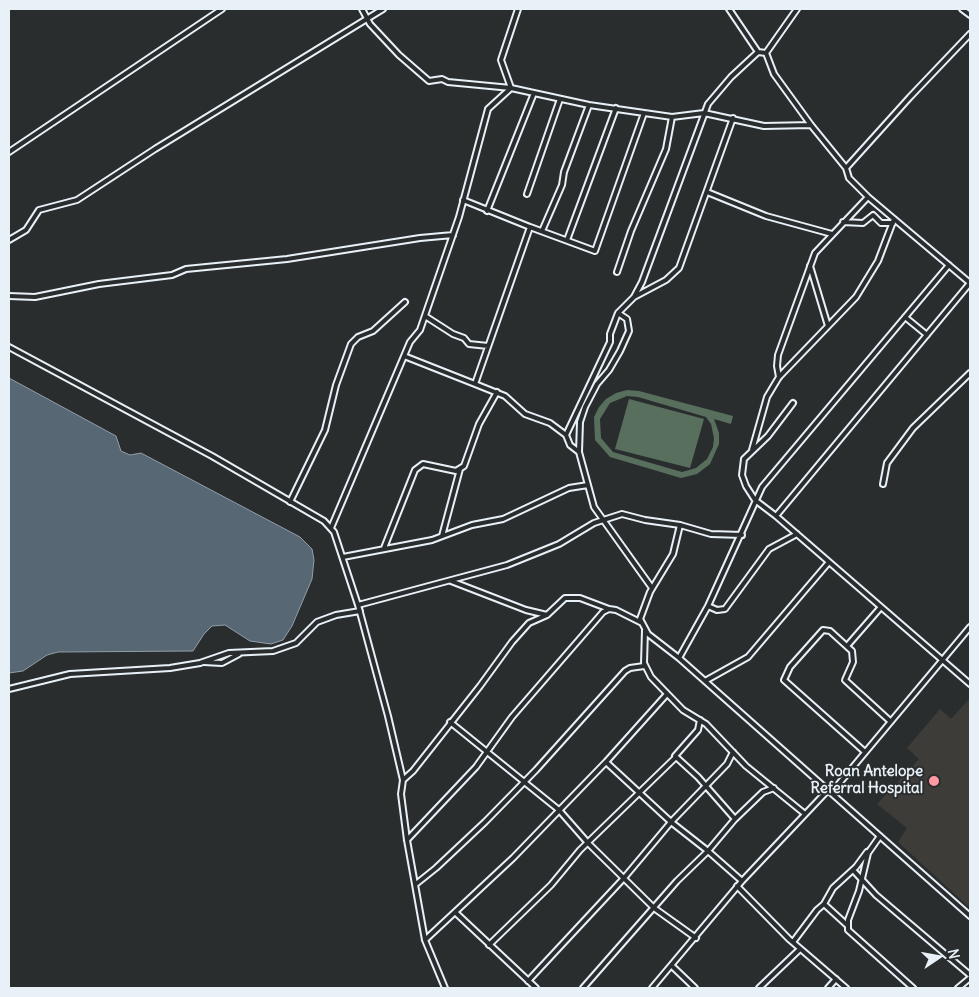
<!DOCTYPE html>
<style>
body{margin:0}
#map{position:relative;width:979px;height:997px;overflow:hidden;background:#2a2d2e;font-family:Delius,sans-serif}
canvas{display:block}
.frame{position:absolute;inset:0;border:10px solid #e8f1f8;pointer-events:none}
.north{position:absolute;left:914px;top:932px;width:50px;height:50px;-webkit-text-stroke:4px #2a2d2e;paint-order:stroke;rotate:78deg;font-size:14px;font-weight:700;line-height:20px;text-align:center;color:#e8f1f8}
.north::after{content:'';display:block;margin:auto;width:18px;height:22px;background:#e8f1f8;clip-path:polygon(50% 0,100% 100%,50% 72%,0 100%)}
</style>
<div id="map">
<canvas width="979" height="997"></canvas>
<div class="frame"></div>
<div class="north">N</div>
</div>
<script>
const g = document.querySelector('canvas').getContext('2d');
g.lineJoin = 'round';
function paint(path, color) { g.fillStyle = color; g.fill(path, 'evenodd'); }
const shape = rows => new Path2D(rows.map(r => 'M' + r).join(''));
function strokePath(path, color, width, dash) { g.strokeStyle = color; g.lineWidth = width; g.lineCap = dash ? 'butt' : 'round'; g.setLineDash(dash || []); g.stroke(path); }
function label(font, color, halo, rows, align = 'center') {
  g.font = font + ' Delius,sans-serif'; g.lineWidth = 4; g.setLineDash([]); g.textBaseline = 'middle'; g.strokeStyle = halo; g.fillStyle = color; for (const [text, x, y, turn = 0] of rows) {
    g.save(); g.translate(x, y); g.rotate((+turn || 0) * Math.PI / 180); g.textAlign = isNaN(turn) ? turn : align; if (halo) g.strokeText(text, 0, 0); g.fillText(text, 0, 0); g.restore();
  }
}
const built = shape([
 [970,698,970,908,898,842,907,828,877,804,919,759,907,748,940,709,951,719]
]);
const green = shape([
 [627,390,639,391,733,416,731,424,714,419,719,433,719,444,710,464,697,474,681,478,610,457,595,440,594,417,599,407,606,399,616,393],
 [627,396,638,397,706,417,711,424,714,438,713,447,707,459,696,468,682,472,613,452,601,438,600,419,610,403],
 [629,399,704,419,690,468,615,449]
]);
const water = shape([
 [9,378,116,436,121,451,130,455,141,453,300,537,312,549,314,560,312,579,292,626,283,640,271,644,250,641,225,625,212,626,204,634,193,651,58,652,47,655,23,671,9,673,9,378]
]);
const street = shape([
 [362,9,370,24,399,55,429,81,442,79,448,82,511,88,589,105,672,117,704,113,764,126,811,125],
 [729,9,758,52,766,53,774,74,811,125,846,168,849,178,868,197,970,283],
 [962,9,970,15],
 [766,53,797,9],
 [644,113,595,251,530,227,475,384,505,396,525,414,550,423,566,435,570,445,579,452,594,507,652,588],
 [9,152,222,9],
 [846,168,910,97,970,34],
 [707,192,766,216,832,234],
 [527,194,560,99],
 [463,200,530,227],
 [487,211,534,93],
 [843,222,863,223,873,215,881,223,893,223],
 [542,231,562,185,564,172,589,105],
 [9,240,26,230,39,210,77,200,155,149,383,9],
 [567,240,616,108],
 [949,265,762,487,708,606,679,658,970,916],
 [810,266,828,326],
 [617,272,631,231,666,149,672,117],
 [9,296,35,297,99,284,172,275,186,269,287,259,420,238,453,235],
 [634,297,666,280,679,268,733,118],
 [425,316,453,334,464,338,469,344,488,346],
 [905,317,927,335],
 [9,347,212,456,324,521,334,532,358,605,388,716,403,780,401,794,407,840,425,940,445,988],
 [404,356,475,384],
 [779,377,777,366,778,355,815,253,868,197],
 [793,403,768,436,744,459,742,475,746,486,755,500,776,516,970,684],
 [566,435,610,342,610,334,618,313,634,297,642,282,708,104,731,77,758,52],
 [752,450,767,397,779,377,856,297,878,261,894,219],
 [579,452,580,422,585,407,597,384,609,370,620,351,629,331,627,319,618,313],
 [883,484,887,463,913,428,970,373],
 [290,502,325,430,336,385,351,344,358,337,373,331,405,302],
 [776,516,970,283],
 [680,525,711,534,742,535],
 [331,528,410,342,420,330,459,217,488,109,511,88,501,60,518,9],
 [442,536,460,469],
 [384,548,415,470,423,464,456,471,464,466,479,424,497,392],
 [343,557,432,540,472,525,503,519,569,488,588,485],
 [451,581,526,610,547,615,565,598,580,598,609,609],
 [358,605,507,565,559,544,594,523,622,514,645,520,680,525,673,554,650,592,640,619,648,634,679,658],
 [708,606,717,610,725,609,769,549,797,534],
 [645,630,644,663,651,677,683,710,706,724,746,766,805,814],
 [847,646,881,607],
 [204,662,222,663,239,654],
 [705,681,748,657,829,562],
 [9,689,70,674,170,668,200,663,229,653,273,651,296,643,317,622,336,615,360,611],
 [700,720,698,730,675,756,698,777,735,819,708,851,742,881],
 [450,722,559,810,588,843,654,908,696,938],
 [865,752,784,680,790,667,823,630,830,631,852,651,853,662,845,680,890,721],
 [403,780,413,771,480,686,512,642,529,623,547,615],
 [832,792,970,627],
 [735,819,763,792,774,788],
 [880,836,868,853,859,891,848,920,848,930,913,988],
 [407,840,476,767,512,717,603,612,609,609,616,610,642,623],
 [853,870,876,895,970,975],
 [416,884,436,868,485,822,536,770,625,671,630,668,644,666],
 [737,886,789,939,846,988],
 [824,904,847,925],
 [456,913,536,988],
 [425,940,513,858,606,762,667,694],
 [793,942,817,910,824,904,833,888,856,867,867,852],
 [489,945,551,885,580,850,675,758],
 [672,966,695,988],
 [528,981,624,878,671,822,727,764,733,752],
 [583,988,677,881,708,851,671,822,606,762],
 [652,988,742,881,829,789],
 [759,988,800,949],
 [828,988,836,979],
 [958,988,970,978]
]);
const markers = [
 [934,781,6,"#ff9aa2"]
];
const poiNames = [
 ["Roan Antelope",923,772],
 ["Referral Hospital",923,789]
];
paint(built, '#3e3c39');
paint(green, '#576f5c');
paint(water, '#586774');
strokePath(water, '#929ea9', 1);
strokePath(street, '#e8f1f8', 8);
strokePath(street, '#2a2d2e', 4);
for (const [x, y, r, color] of markers) { const dot = new Path2D(); dot.arc(x, y, r, 0, 2 * Math.PI); g.fillStyle = color; g.fill(dot); strokePath(dot, '#2a2d2e', 2); }
label('bold 15px', '#e8f1f8', '#2a2d2e', poiNames, 'right');
</script>
